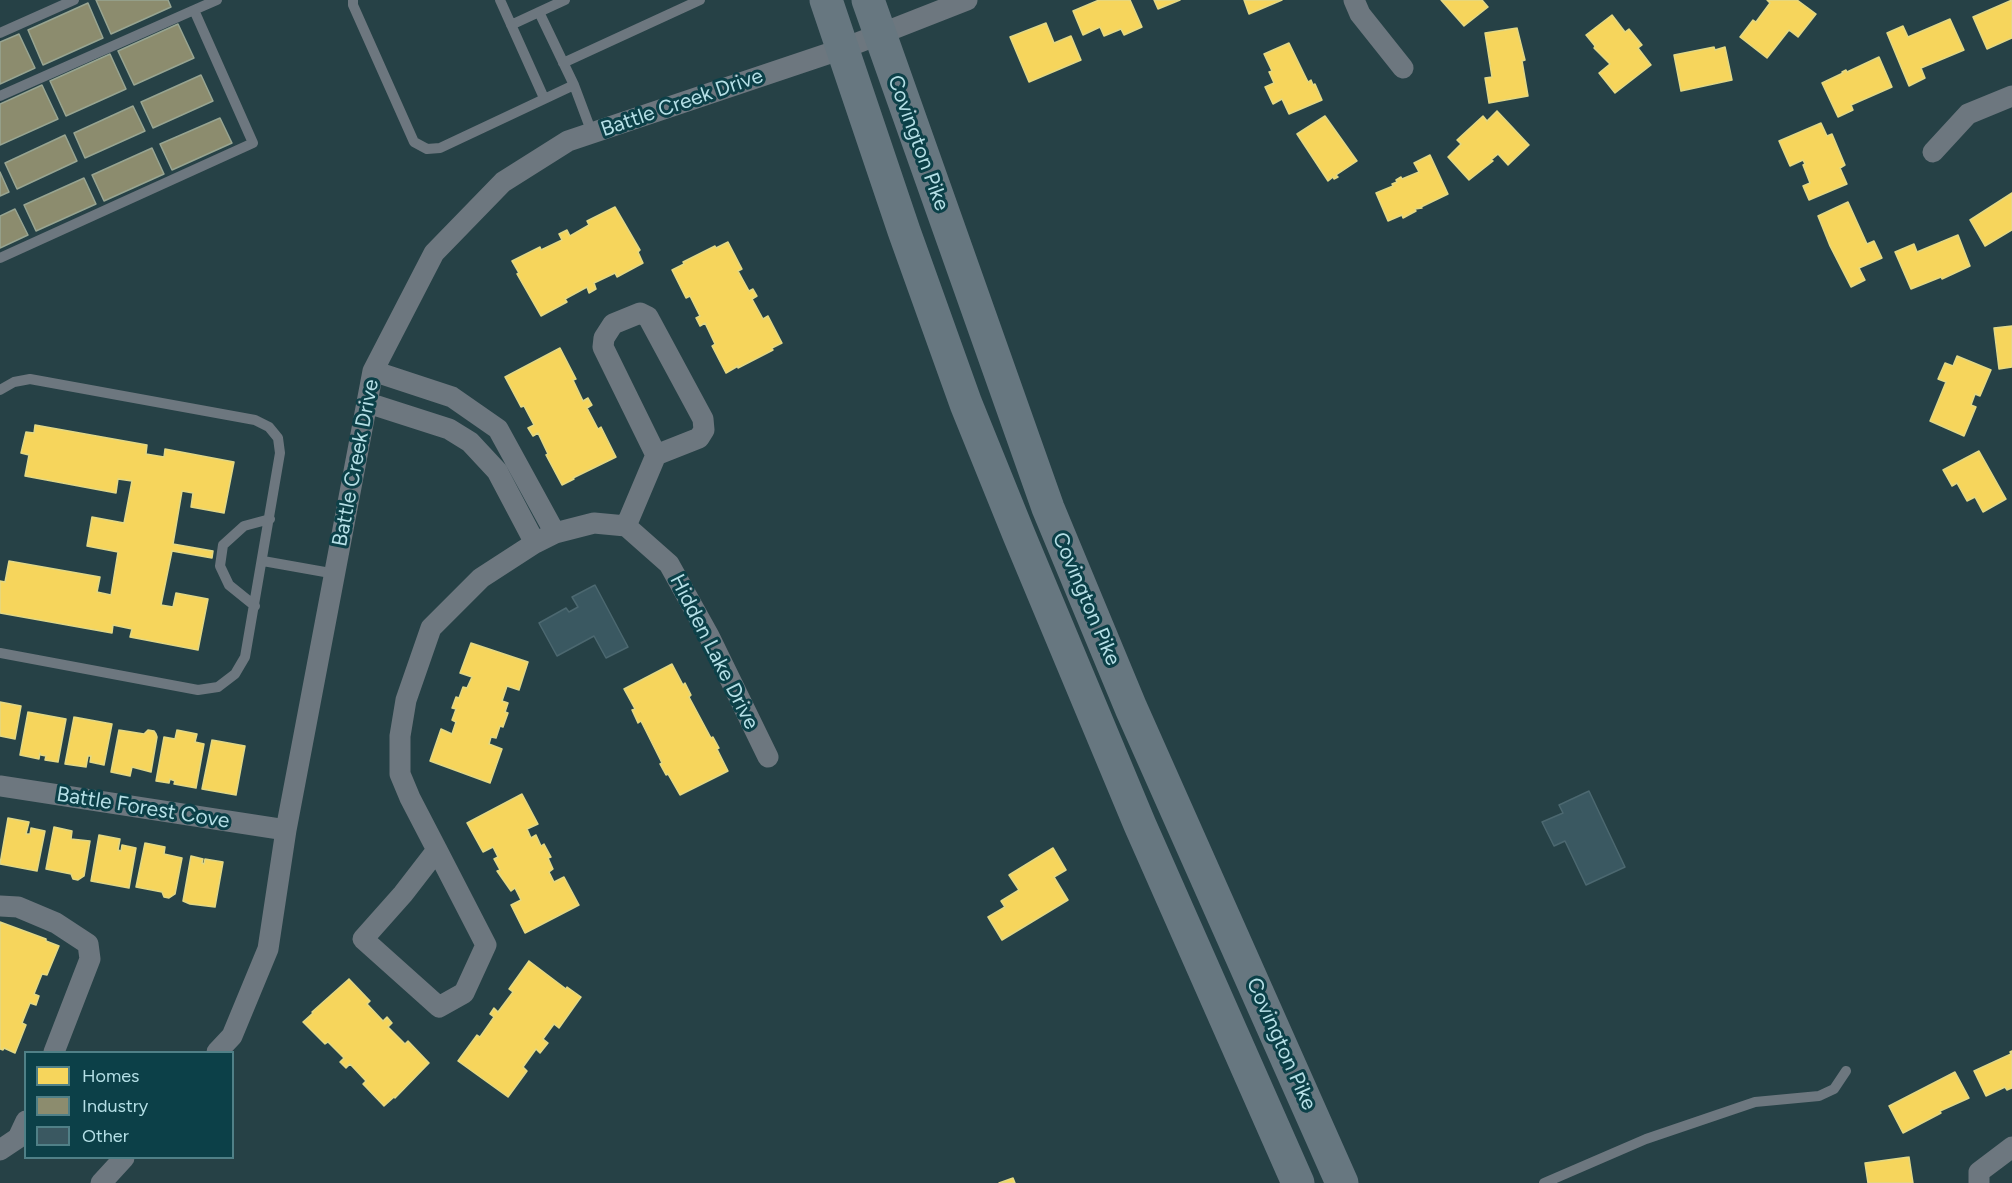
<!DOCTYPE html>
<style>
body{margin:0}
#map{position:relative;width:2012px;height:1183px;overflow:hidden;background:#264146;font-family:Figtree,sans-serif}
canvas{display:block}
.legend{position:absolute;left:24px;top:1051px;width:210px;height:108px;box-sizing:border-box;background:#0c4048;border:2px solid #508087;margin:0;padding:8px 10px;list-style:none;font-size:18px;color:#b5dfe6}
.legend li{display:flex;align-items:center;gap:12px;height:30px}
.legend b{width:30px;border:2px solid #508087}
</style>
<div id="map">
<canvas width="2012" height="1183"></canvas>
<ul class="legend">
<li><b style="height:16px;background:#f6d55c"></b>Homes</li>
<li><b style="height:16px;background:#8c8c6e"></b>Industry</li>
<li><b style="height:16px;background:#3a5861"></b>Other</li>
</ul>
</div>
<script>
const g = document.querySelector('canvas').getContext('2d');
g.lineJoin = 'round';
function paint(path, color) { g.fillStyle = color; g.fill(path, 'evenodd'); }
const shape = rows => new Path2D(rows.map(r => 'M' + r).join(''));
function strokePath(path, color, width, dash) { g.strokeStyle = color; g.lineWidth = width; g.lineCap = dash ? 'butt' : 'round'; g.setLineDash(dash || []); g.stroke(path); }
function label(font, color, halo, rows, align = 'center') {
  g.font = font + ' Figtree,sans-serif'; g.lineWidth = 6; g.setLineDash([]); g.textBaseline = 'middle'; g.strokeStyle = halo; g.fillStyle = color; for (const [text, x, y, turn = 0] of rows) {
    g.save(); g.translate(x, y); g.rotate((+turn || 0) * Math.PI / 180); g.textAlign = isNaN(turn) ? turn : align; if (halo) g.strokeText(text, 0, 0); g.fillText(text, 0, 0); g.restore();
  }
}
const homes = shape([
 [1099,0,1130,0,1142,27,1124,35,1121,29,1104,36,1100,27,1083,35,1073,11,1099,0],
 [1154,0,1180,0,1158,9,1154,0],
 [1244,0,1282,0,1249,14,1244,0],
 [1441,0,1482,0,1488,7,1464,26,1441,0],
 [1767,0,1797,0,1816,14,1798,37,1789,30,1767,58,1740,37,1753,20,1756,22,1770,3,1767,0],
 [2012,0,2012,38,1987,49,1973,17,2012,0],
 [1612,15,1625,32,1629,29,1642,45,1638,48,1651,65,1615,93,1599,73,1610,64,1594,48,1595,46,1586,35,1612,15],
 [1950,19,1964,50,1921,68,1925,78,1909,86,1887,33,1903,26,1908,37,1950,19],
 [1046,23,1054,43,1071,36,1081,60,1029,82,1010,37,1046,23],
 [1517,28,1525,60,1522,61,1528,96,1489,103,1485,78,1492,77,1485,33,1517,28],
 [1289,43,1308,82,1311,80,1313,85,1315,84,1322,100,1289,114,1282,99,1273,104,1265,87,1274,83,1269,72,1272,71,1264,54,1289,43],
 [1714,47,1715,50,1725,47,1732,80,1681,91,1674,55,1714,47],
 [1879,57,1892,87,1851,105,1853,110,1838,117,1822,83,1843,73,1842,72,1846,70,1847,72,1879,57],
 [1497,111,1529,145,1508,165,1498,154,1491,160,1493,161,1469,180,1448,157,1461,144,1457,140,1483,116,1487,121,1497,111],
 [1325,116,1357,161,1336,175,1338,177,1334,179,1333,177,1328,181,1297,134,1325,116],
 [1821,123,1827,136,1832,134,1845,165,1840,168,1847,184,1809,200,1803,186,1810,183,1803,165,1805,164,1803,160,1790,166,1779,141,1821,123],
 [1430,155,1448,194,1421,207,1422,208,1415,209,1416,211,1403,218,1402,215,1388,221,1376,193,1393,186,1392,184,1397,182,1396,180,1401,177,1402,179,1419,172,1414,163,1430,155],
 [2012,193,2012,230,1985,246,1970,220,2012,193],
 [1848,202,1867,244,1874,241,1882,258,1859,268,1865,280,1851,287,1830,246,1818,216,1848,202],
 [615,207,640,250,638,252,643,263,617,277,615,273,594,283,596,289,589,293,587,287,565,299,567,302,541,316,517,274,519,273,512,261,540,247,541,250,562,240,559,234,567,230,570,236,589,225,587,221,615,207],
 [1958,235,1970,266,1942,279,1941,277,1911,289,1895,252,1914,244,1917,252,1958,235],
 [728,242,742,269,738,271,749,291,753,289,757,296,752,299,763,319,768,316,782,343,772,348,773,350,738,368,738,366,726,373,712,346,715,344,705,323,700,326,696,318,700,316,690,296,686,298,672,270,684,264,683,262,715,246,716,248,728,242],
 [2012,326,2012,367,1999,369,1994,328,2012,326],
 [560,348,576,379,573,380,583,401,588,398,592,405,587,408,598,429,601,427,616,457,573,478,574,479,562,485,546,455,548,454,538,433,533,436,528,428,534,425,524,406,521,407,505,377,560,348],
 [1957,356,1991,370,1980,396,1975,394,1971,405,1976,407,1964,436,1930,421,1946,382,1938,379,1945,363,1953,366,1957,356],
 [35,425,147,445,146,454,164,457,165,449,234,462,224,513,191,507,193,493,182,491,173,544,213,551,212,558,172,551,161,605,173,607,176,593,208,599,198,650,130,637,132,629,113,625,112,633,0,613,0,581,5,582,9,561,100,577,97,592,111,595,118,552,87,546,92,517,124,523,132,481,118,479,116,493,25,476,29,455,21,453,26,432,34,433,35,425],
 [1979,451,2006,499,1983,512,1975,497,1967,501,1957,483,1952,486,1943,470,1979,451],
 [471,643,528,662,519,690,507,686,502,701,508,703,505,712,508,713,503,727,500,726,496,738,491,737,489,744,502,749,490,783,430,761,441,729,452,734,456,722,452,720,456,709,452,708,456,697,459,698,463,687,467,688,472,677,460,673,471,643],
 [672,664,683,685,685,683,691,695,689,697,711,738,713,737,719,748,717,749,728,771,680,795,668,774,666,775,660,764,662,763,641,721,638,723,632,710,635,709,624,689,672,664],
 [0,702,21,706,15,739,0,736,0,702],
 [28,712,66,719,58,762,45,760,46,756,41,755,40,753,39,759,20,755,28,712],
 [74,717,112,724,104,765,90,762,91,756,88,756,86,767,65,764,74,717],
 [119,730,144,734,148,730,154,731,156,734,157,737,151,772,132,767,130,776,111,772,119,730],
 [177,730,197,734,195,742,204,744,196,788,174,784,175,781,170,779,169,783,156,781,164,737,175,739,177,730],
 [212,740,245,746,236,795,202,789,212,740],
 [522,794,538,824,527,829,531,838,536,835,541,846,544,844,551,857,548,858,553,869,549,872,554,882,564,877,579,905,525,933,511,905,521,900,515,888,511,891,497,871,500,870,494,859,498,857,493,847,483,852,467,823,522,794],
 [8,818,29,822,26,834,30,834,31,828,45,831,37,871,0,864,8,818],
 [54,827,72,831,71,839,90,841,84,876,78,880,73,879,71,874,46,869,54,827],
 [99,835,120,839,118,850,121,851,122,845,136,848,129,888,91,881,99,835],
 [145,843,165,847,164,854,182,858,175,894,169,898,164,897,162,892,136,887,145,843],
 [1053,848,1066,870,1054,877,1068,900,1002,940,988,917,1005,907,1001,901,1019,890,1009,875,1053,848],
 [191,856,203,859,202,863,204,864,205,859,223,862,215,907,190,904,183,901,191,856],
 [0,922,46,939,46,941,59,946,47,975,42,974,34,994,39,996,36,1005,30,1003,22,1023,26,1025,15,1053,4,1048,3,1050,0,1049,0,922],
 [529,961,566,989,567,987,581,997,559,1028,554,1024,543,1039,548,1043,540,1053,536,1049,523,1067,527,1071,508,1097,458,1061,477,1035,480,1037,494,1017,490,1014,494,1008,498,1012,513,992,509,989,529,961],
 [349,979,370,1001,367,1004,383,1021,387,1017,392,1023,388,1027,405,1044,408,1041,429,1063,395,1098,394,1097,384,1106,363,1084,366,1081,350,1064,346,1068,340,1062,344,1058,328,1042,325,1044,303,1022,313,1013,312,1012,349,979],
 [2012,1051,2012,1088,2007,1090,2005,1087,1986,1096,1974,1071,2011,1054,2010,1052,2012,1051],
 [1955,1072,1969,1098,1940,1111,1941,1113,1903,1133,1889,1106,1955,1072],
 [1909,1157,1913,1183,1868,1183,1865,1163,1909,1157],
 [1013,1178,1015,1183,999,1183,1013,1178]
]);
const industry = shape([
 [96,0,168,0,171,7,111,34,96,0],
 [88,3,103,38,43,65,28,30,88,3],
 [178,24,194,58,134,85,118,51,178,24],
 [19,34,35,68,0,84,0,42,19,34],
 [110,54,126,89,66,116,50,81,110,54],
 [201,75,213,101,153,128,141,102,201,75],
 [42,85,58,119,0,145,0,104,42,85],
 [133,106,145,131,85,158,74,133,133,106],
 [220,118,232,143,172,170,160,144,220,118],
 [65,135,77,161,17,189,5,163,65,135],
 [152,148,164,174,104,201,92,175,152,148],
 [0,172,9,192,0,196,0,172],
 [84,178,96,204,36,231,24,205,84,178],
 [15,209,28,235,0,248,0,216,15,209]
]);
const building = shape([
 [595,585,628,647,606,658,594,636,557,656,539,623,566,608,569,612,578,607,572,597,595,585],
 [1589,791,1625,867,1586,885,1565,841,1554,846,1542,822,1563,813,1559,805,1589,791]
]);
const service = shape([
 [353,0,353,5,414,142,427,149,440,148,574,85],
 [500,0,544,98],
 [565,0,539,12,574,85,592,133],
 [511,25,539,12],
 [0,33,74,0],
 [563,63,700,0],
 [0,96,194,10],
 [0,258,253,143,194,10,217,0],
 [0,390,14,382,30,379,255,420,269,427,278,438,280,453,245,657,235,674,218,687,198,690,0,653],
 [263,561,336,574],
 [255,606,229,585,220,566,223,545,244,526,270,519],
 [1544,1183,1646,1139,1755,1102,1819,1096,1834,1089,1846,1071]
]);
const minor = shape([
 [1354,0,1360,14,1403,68],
 [1933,152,1968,114,2012,96],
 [373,371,452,397,498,429,555,533],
 [368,403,449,429,470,442,497,471,535,543],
 [626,526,656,455,603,347,604,338,613,324,640,313,648,317,703,419,704,430,699,438,656,455],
 [0,786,286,830],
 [437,850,403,894,363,939,439,1007,464,993,486,945,437,850,410,798,400,774,400,736,406,700,431,628,481,578,535,543,555,533,594,523,626,526,669,564,709,636,768,757],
 [0,906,18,907,56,923,88,944,90,959,54,1052],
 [217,1052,232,1036,268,949,286,830,373,371,434,253,503,182,568,141,842,49,967,0],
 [0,1150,18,1138,26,1121],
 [101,1183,124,1158],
 [1979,1183,1979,1172,2012,1147]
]);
const primary = shape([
 [826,0,904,231,966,404,1019,535,1140,825,1298,1183],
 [868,0,1048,508,1131,708,1342,1183]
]);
const streetNames = [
 ["Battle Creek Drive",682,103,-19],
 ["Covington Pike",918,143,70],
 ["Battle Creek Drive",356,463,-79],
 ["Covington Pike",1086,599,67],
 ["Hidden Lake Drive",714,652,63],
 ["Battle Forest Cove",143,808,9],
 ["Covington Pike",1281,1044,66]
];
paint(homes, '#f6d55c');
strokePath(homes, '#e2d885', 1.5);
paint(industry, '#8c8c6e');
strokePath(industry, '#98a592', 1.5);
paint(building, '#3a5861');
strokePath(building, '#4c6870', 1.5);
strokePath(service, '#6d777f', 10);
strokePath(minor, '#6d777f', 21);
strokePath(primary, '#677780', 33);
label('21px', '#b5dfe6', '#0c4048', streetNames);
</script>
